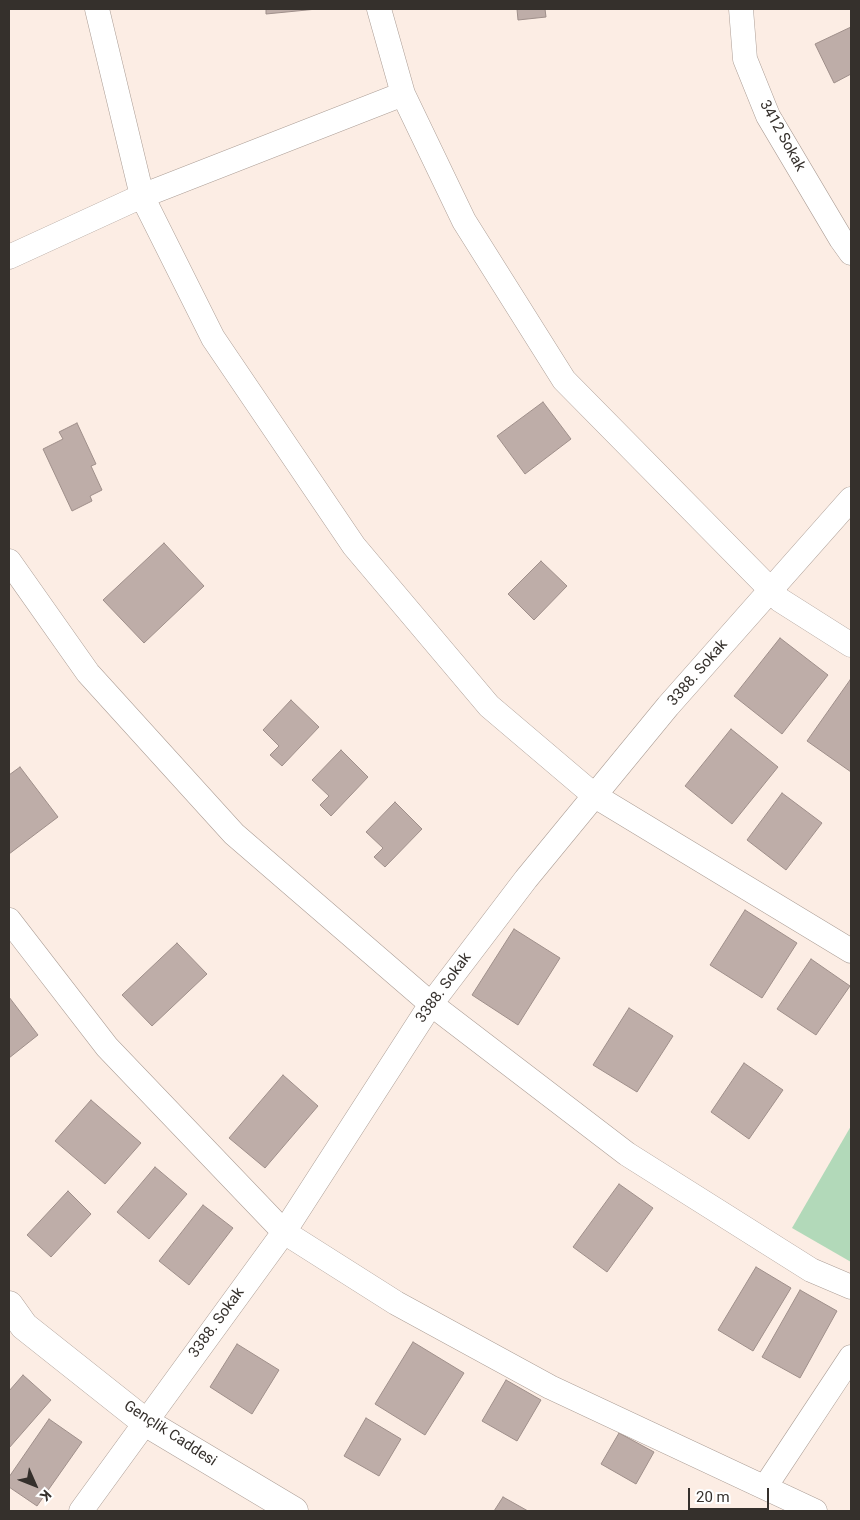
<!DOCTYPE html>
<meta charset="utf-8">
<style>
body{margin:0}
#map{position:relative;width:860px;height:1520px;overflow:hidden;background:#fcede4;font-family:Roboto,sans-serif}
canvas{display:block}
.frame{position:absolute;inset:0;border:10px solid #35302c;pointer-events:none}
.north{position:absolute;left:10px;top:1460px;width:50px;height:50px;-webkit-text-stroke:4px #fff;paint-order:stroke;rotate:134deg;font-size:14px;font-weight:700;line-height:20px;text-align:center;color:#35302c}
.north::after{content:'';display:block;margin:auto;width:18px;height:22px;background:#35302c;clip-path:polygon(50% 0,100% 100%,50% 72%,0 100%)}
.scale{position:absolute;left:688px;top:1488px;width:81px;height:22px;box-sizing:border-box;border:2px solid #35302c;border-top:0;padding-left:6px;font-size:15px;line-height:18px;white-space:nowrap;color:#35302c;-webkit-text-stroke:4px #fff;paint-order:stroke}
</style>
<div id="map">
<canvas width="860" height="1520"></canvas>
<div class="frame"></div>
<div class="north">K</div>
<div class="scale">20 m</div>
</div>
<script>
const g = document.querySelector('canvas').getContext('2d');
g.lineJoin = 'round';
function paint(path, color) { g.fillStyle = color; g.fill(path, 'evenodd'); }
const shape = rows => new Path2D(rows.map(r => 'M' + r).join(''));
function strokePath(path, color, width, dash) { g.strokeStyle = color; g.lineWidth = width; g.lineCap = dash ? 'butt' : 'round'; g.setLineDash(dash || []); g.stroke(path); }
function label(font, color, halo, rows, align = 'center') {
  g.font = font + ' Roboto,sans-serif'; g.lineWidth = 5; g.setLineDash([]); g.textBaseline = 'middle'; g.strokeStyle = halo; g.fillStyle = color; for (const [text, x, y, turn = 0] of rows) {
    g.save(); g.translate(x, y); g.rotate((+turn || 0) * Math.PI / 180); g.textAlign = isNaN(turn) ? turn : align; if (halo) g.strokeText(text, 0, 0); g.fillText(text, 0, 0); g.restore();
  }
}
const green = shape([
 [851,1126,851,1262,792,1228]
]);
const building = shape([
 [266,9,317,9,266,14,266,9],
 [517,9,545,9,546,17,518,20,517,9],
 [851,27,851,74,834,83,815,44,851,27],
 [543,402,571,439,525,474,497,436,543,402],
 [77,423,96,464,91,466,102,490,90,496,92,501,72,511,43,449,63,439,59,432,77,423],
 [164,543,204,586,144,643,103,600,164,543],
 [541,561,567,586,534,620,508,594,541,561],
 [780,638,828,675,782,734,734,696,780,638],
 [850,680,851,681,851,772,807,741,850,680],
 [291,700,319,727,282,766,270,755,279,746,263,730,291,700],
 [731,729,778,767,732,824,685,786,731,729],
 [341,750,368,777,331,816,320,805,329,796,312,780,341,750],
 [20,767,58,817,9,854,9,775,20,767],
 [782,793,822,823,786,870,747,840,782,793],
 [395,802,422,829,385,867,374,857,383,848,366,832,395,802],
 [745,910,797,943,762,998,710,965,745,910],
 [514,929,560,958,518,1025,472,995,514,929],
 [177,943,207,974,152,1026,122,995,177,943],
 [811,959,850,986,816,1035,777,1009,811,959],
 [9,997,38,1035,9,1058,9,997],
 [629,1008,673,1036,637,1092,593,1065,629,1008],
 [744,1063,783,1090,749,1139,711,1112,744,1063],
 [283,1075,318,1106,265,1168,229,1138,283,1075],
 [91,1100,141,1143,105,1184,55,1141,91,1100],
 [155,1167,187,1194,149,1239,117,1212,155,1167],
 [619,1184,653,1208,607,1272,573,1247,619,1184],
 [68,1191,91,1214,51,1257,27,1235,68,1191],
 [203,1205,233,1228,189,1285,159,1261,203,1205],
 [756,1267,791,1288,753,1351,718,1330,756,1267],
 [800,1290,837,1311,800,1378,762,1357,800,1290],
 [413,1342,464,1373,425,1435,375,1404,413,1342],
 [237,1344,279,1370,252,1414,210,1387,237,1344],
 [23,1375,51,1400,9,1448,9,1391,23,1375],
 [506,1380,541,1400,517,1441,482,1421,506,1380],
 [366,1418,401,1439,379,1476,344,1456,366,1418],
 [49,1419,82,1442,37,1506,9,1487,9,1477,49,1419],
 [619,1433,654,1452,636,1484,601,1464,619,1433],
 [503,1497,528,1511,494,1511,503,1497]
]);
const minor = shape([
 [97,9,142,196,213,338,354,546,489,706,595,796,851,951],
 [379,9,403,94,464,221,564,380,771,590,780,600,851,645],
 [741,9,745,59,768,116,841,239,851,253],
 [9,257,142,196,403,94],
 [9,561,88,673,234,834,431,1004,627,1154,811,1270,851,1287],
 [9,920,107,1047,284,1232,396,1303,550,1387,815,1511],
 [765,1487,851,1357],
 [81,1511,284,1232,431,1004,526,879,668,706,851,499]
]);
const tertiary = shape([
 [9,1305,24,1326,145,1422,294,1511]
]);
const streetNames = [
 ["3412 Sokak",782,136,61],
 ["3388. Sokak",698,673,-49],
 ["3388. Sokak",444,988,-54],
 ["3388. Sokak",217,1323,-54],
 ["Gençlik Caddesi",170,1434,33]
];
paint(green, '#b2d9b9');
paint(building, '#beada8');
strokePath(building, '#9f8f8a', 1);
strokePath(minor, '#ac9e96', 25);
strokePath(tertiary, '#ac9e96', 29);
strokePath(minor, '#fff', 24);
strokePath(tertiary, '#fff', 28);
label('15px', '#35302c', '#fff', streetNames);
</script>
